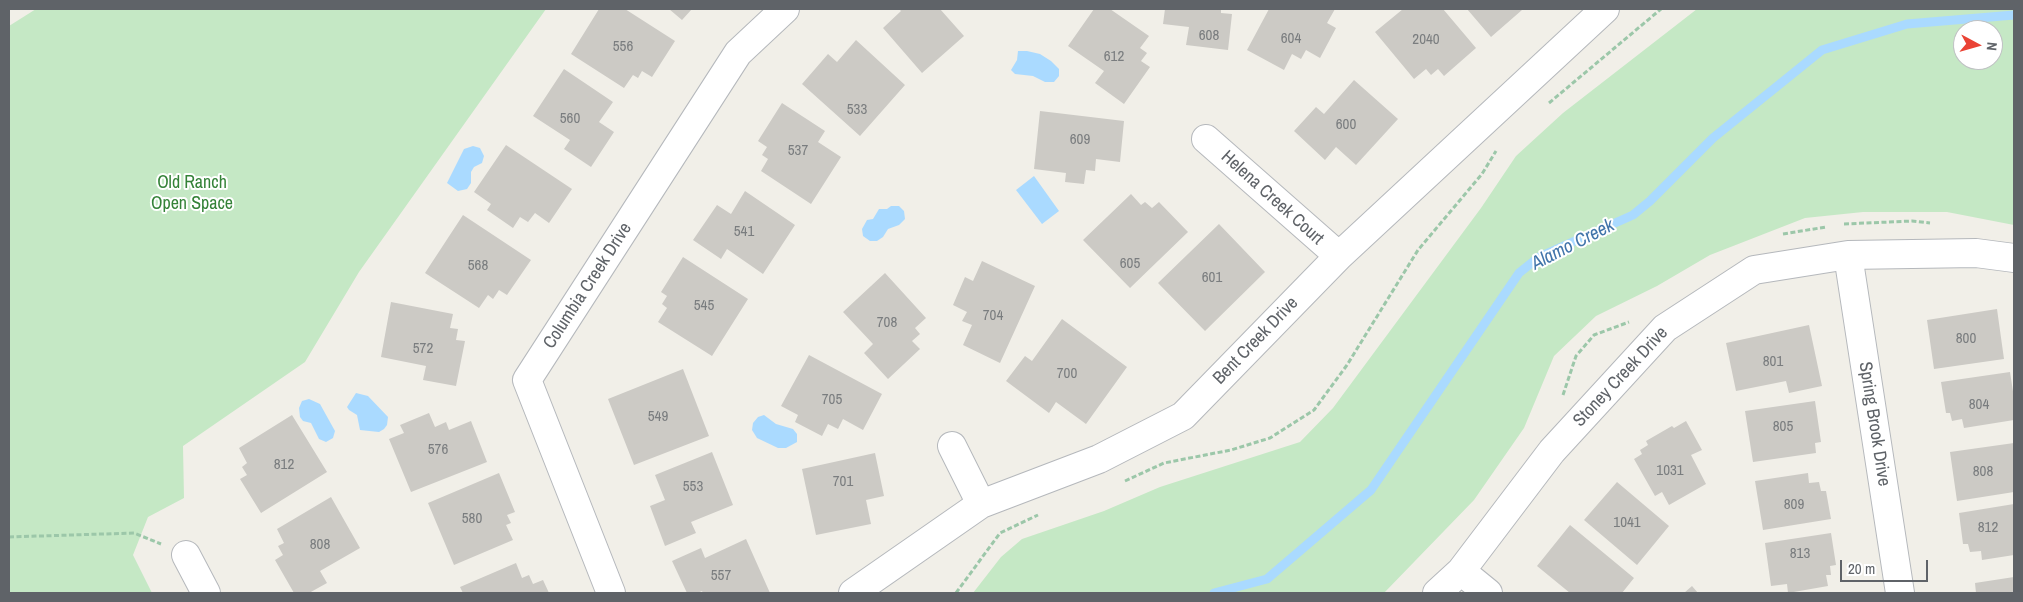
<!DOCTYPE html>
<style>
body{margin:0}
#map{position:relative;width:2023px;height:602px;overflow:hidden;background:#f1efe8;font-family:"Archivo Narrow",sans-serif}
canvas{display:block}
.frame{position:absolute;inset:0;border:10px solid #5f6368;pointer-events:none}
.north{position:absolute;left:1953px;top:20px;width:50px;height:50px;box-sizing:border-box;background:#fff;border:1px solid #bfc1c3;border-radius:50%;rotate:96deg;font-size:14px;font-weight:700;line-height:20px;text-align:center;color:#5f6368}
.north::after{content:'';display:block;margin:auto;width:18px;height:22px;background:#ea4335;clip-path:polygon(50% 0,100% 100%,50% 72%,0 100%)}
.scale{position:absolute;left:1840px;top:560px;width:88px;height:22px;box-sizing:border-box;border:2px solid #5f6368;border-top:0;padding-left:6px;font-size:15px;line-height:18px;white-space:nowrap;color:#5f6368;-webkit-text-stroke:4px #fff;paint-order:stroke}
</style>
<div id="map">
<canvas width="2023" height="602"></canvas>
<div class="frame"></div>
<div class="north">N</div>
<div class="scale">20 m</div>
</div>
<script>
const g = document.querySelector('canvas').getContext('2d');
g.lineJoin = 'round';
function paint(path, color) { g.fillStyle = color; g.fill(path, 'evenodd'); }
const shape = rows => new Path2D(rows.map(r => 'M' + r).join(''));
function strokePath(path, color, width, dash) { g.strokeStyle = color; g.lineWidth = width; g.lineCap = dash ? 'butt' : 'round'; g.setLineDash(dash || []); g.stroke(path); }
function label(font, color, halo, rows, align = 'center') {
  g.font = font + ' "Archivo Narrow",sans-serif'; g.lineWidth = 4; g.setLineDash([]); g.textBaseline = 'middle'; g.strokeStyle = halo; g.fillStyle = color; for (const [text, x, y, turn = 0] of rows) {
    g.save(); g.translate(x, y); g.rotate((+turn || 0) * Math.PI / 180); g.textAlign = isNaN(turn) ? turn : align; if (halo) g.strokeText(text, 0, 0); g.fillText(text, 0, 0); g.restore();
  }
}
const green = shape([
 [36,9,546,9,359,272,305,362,183,446,184,498,148,517,133,555,152,593,9,593,9,26],
 [1697,9,2014,9,2014,225,1947,212,1863,212,1805,218,1710,255,1657,286,1596,316,1554,356,1524,428,1474,500,1384,593,973,593,1001,557,1022,539,1104,511,1160,487,1300,442,1333,408,1481,208,1516,156,1563,113],
 [1963,30,1993,30,1993,60,1963,60]
]);
const water = shape([
 [1018,51,1027,51,1040,54,1051,61,1059,69,1059,76,1054,82,1045,82,1033,76,1015,74,1011,70,1017,60],
 [473,146,480,148,484,156,482,163,474,167,471,172,471,183,467,189,458,191,447,183,464,149],
 [1034,176,1059,211,1042,224,1016,190],
 [891,206,899,206,904,211,905,219,899,225,888,229,883,237,877,241,870,241,863,236,862,229,867,220,873,219,879,209,887,209],
 [356,393,368,396,388,417,387,425,384,429,379,432,360,430,357,415,349,410,347,407],
 [309,399,320,404,335,431,333,438,326,442,319,439,311,423,303,421,300,417,299,408,302,401],
 [764,415,776,424,793,429,797,434,797,442,786,448,778,448,757,438,752,430,753,423,758,417]
]);
const stream = shape([
 [1214,593,1267,579,1371,490,1519,273,1539,257,1633,215,1650,201,1713,138,1822,50,1907,24,2014,15]
]);
const building = shape([
 [599,9,625,9,675,41,652,77,642,71,638,78,633,75,624,88,571,54],
 [669,9,692,9,682,20],
 [899,9,940,9,964,36,922,73,883,28,901,11],
 [1094,9,1110,9,1149,36,1140,48,1147,53,1141,61,1150,67,1124,104,1095,83,1104,71,1068,46],
 [1165,9,1221,9,1221,13,1232,14,1228,50,1186,45,1189,27,1163,24],
 [1269,9,1335,9,1327,23,1336,28,1320,58,1306,50,1301,59,1292,54,1284,70,1247,50],
 [1403,9,1443,9,1476,48,1444,76,1438,69,1431,75,1426,69,1414,79,1375,32],
 [1467,9,1521,9,1522,10,1491,37],
 [856,40,905,85,860,136,802,84,828,54,837,62],
 [564,69,613,102,599,122,614,132,591,167,564,149,570,140,533,116],
 [1354,80,1398,119,1356,165,1336,147,1325,160,1294,131,1316,107,1324,114],
 [782,103,825,131,818,142,841,157,811,204,761,171,768,159,762,155,767,147,758,141],
 [1040,111,1124,121,1120,162,1096,159,1095,171,1086,170,1084,184,1065,182,1066,173,1034,169],
 [506,145,572,189,549,223,535,213,528,222,520,217,513,228,487,210,491,204,474,192],
 [745,191,795,225,763,274,727,249,721,259,693,240,717,205,731,214],
 [1131,194,1141,205,1145,202,1152,208,1159,202,1188,232,1130,288,1083,240],
 [463,215,531,260,507,295,499,290,493,299,488,295,479,308,425,273],
 [1219,224,1265,272,1205,331,1158,283],
 [683,257,748,299,712,356,658,322,667,308,662,304,667,296,661,292],
 [982,261,1035,286,1000,363,963,345,972,325,962,321,967,312,953,305,965,277,973,281],
 [885,273,926,318,915,328,920,334,912,341,920,349,888,379,864,353,873,344,843,312],
 [391,302,453,314,450,328,458,329,456,340,465,341,456,386,423,380,426,366,381,357],
 [1997,309,2004,359,1934,369,1927,320],
 [1062,319,1127,367,1086,424,1056,402,1049,413,1006,381,1025,356,1032,361],
 [1809,325,1822,386,1789,393,1786,381,1736,391,1726,343],
 [809,355,882,394,863,430,843,419,838,429,828,424,822,436,795,422,798,415,781,406],
 [683,369,709,436,634,465,608,399],
 [2010,372,2014,398,2014,420,1964,428,1962,419,1952,421,1950,413,1946,413,1941,382],
 [1815,401,1821,442,1815,443,1816,453,1753,462,1745,411],
 [429,413,435,427,446,422,449,430,471,421,487,462,411,492,389,439,404,433,400,425],
 [292,415,327,472,261,513,240,479,247,475,242,467,247,463,239,448],
 [1686,421,1702,450,1691,455,1706,484,1669,505,1662,492,1655,496,1634,459,1642,454,1640,450,1648,445,1646,441,1672,426,1674,428],
 [2014,443,2014,492,1957,501,1950,452],
 [712,452,733,505,691,522,696,533,665,546,650,506,665,500,655,475],
 [875,453,884,496,866,500,871,524,816,535,802,469],
 [499,473,515,512,507,515,511,523,506,525,513,540,454,565,428,503],
 [1808,473,1809,483,1819,482,1821,491,1826,491,1831,519,1763,530,1755,481],
 [1617,482,1669,526,1637,565,1584,520],
 [331,497,360,548,320,571,327,583,309,593,294,593,275,560,283,555,278,546,284,543,277,529],
 [2014,504,2014,555,1982,560,1981,551,1970,552,1968,544,1963,544,1959,513],
 [1570,525,1634,578,1622,593,1570,593,1537,566],
 [1831,533,1836,565,1830,566,1831,575,1826,575,1828,586,1788,593,1787,584,1771,586,1765,543],
 [746,539,770,593,703,593,702,591,697,593,687,593,672,561,701,548,705,558],
 [516,563,522,578,529,575,533,584,543,580,549,593,463,593,460,587],
 [2014,577,2014,593,1976,593,1975,583],
 [1692,586,1698,593,1684,593]
]);
const path = shape([
 [1549,103,1661,9],
 [1844,224,1912,221,1930,223],
 [1783,234,1826,227],
 [1563,395,1576,356,1594,335,1629,322],
 [1125,481,1164,463,1231,450,1270,438,1314,410,1347,365,1418,250,1482,174,1496,151],
 [9,537,134,533,161,544],
 [956,593,1000,533,1038,515]
]);
const street = shape([
 [1206,139,1339,256],
 [1848,255,1900,593],
 [952,446,981,504],
 [186,555,206,593],
 [1461,571,1488,593],
 [611,593,527,380,738,53,785,9],
 [853,593,981,504,1099,459,1183,416,1339,256,1605,9],
 [1437,593,1461,571,1552,451,1665,328,1754,270,1848,255,1976,253,2014,258]
]);
const numberNames = [
 ["608",1209,36],
 ["604",1291,39],
 ["2040",1426,40],
 ["556",623,47],
 ["612",1114,57],
 ["533",857,110],
 ["560",570,119],
 ["600",1346,125],
 ["609",1080,140],
 ["537",798,151],
 ["541",744,232],
 ["605",1130,264],
 ["568",478,266],
 ["601",1212,278],
 ["545",704,306],
 ["704",993,316],
 ["708",887,323],
 ["800",1966,339],
 ["572",423,349],
 ["801",1773,362],
 ["700",1067,374],
 ["705",832,400],
 ["804",1979,405],
 ["549",658,417],
 ["805",1783,427],
 ["576",438,450],
 ["812",284,465],
 ["1031",1670,471],
 ["808",1983,472],
 ["701",843,482],
 ["553",693,487],
 ["809",1794,505],
 ["580",472,519],
 ["1041",1627,523],
 ["812",1988,528],
 ["808",320,545],
 ["813",1800,554],
 ["557",721,576]
];
const parkNames = [
 ["Old Ranch",192,183],
 ["Open Space",192,204]
];
const streetNames = [
 ["Helena Creek Court",1272,198,42],
 ["Columbia Creek Drive",588,286,-57],
 ["Bent Creek Drive",1256,341,-46],
 ["Stoney Creek Drive",1621,377,-47],
 ["Spring Brook Drive",1874,424,81]
];
const waterNames = [
 ["Alamo Creek",1573,245,-27]
];
paint(green, '#c5e8c5');
paint(water, '#aadaff');
strokePath(stream, '#aadaff', 9);
paint(building, '#cccac5');
strokePath(street, '#b5b8bc', 30);
strokePath(path, '#9cc7a9', 3, [5, 2.5]);
strokePath(street, '#fff', 28);
label('15px', '#7a7d7f', null, numberNames);
label('18px', '#348238', '#fff', parkNames);
label('18px', '#5f6368', '#fff', streetNames);
label('italic 19px', '#4174aa', '#fff', waterNames);
</script>
